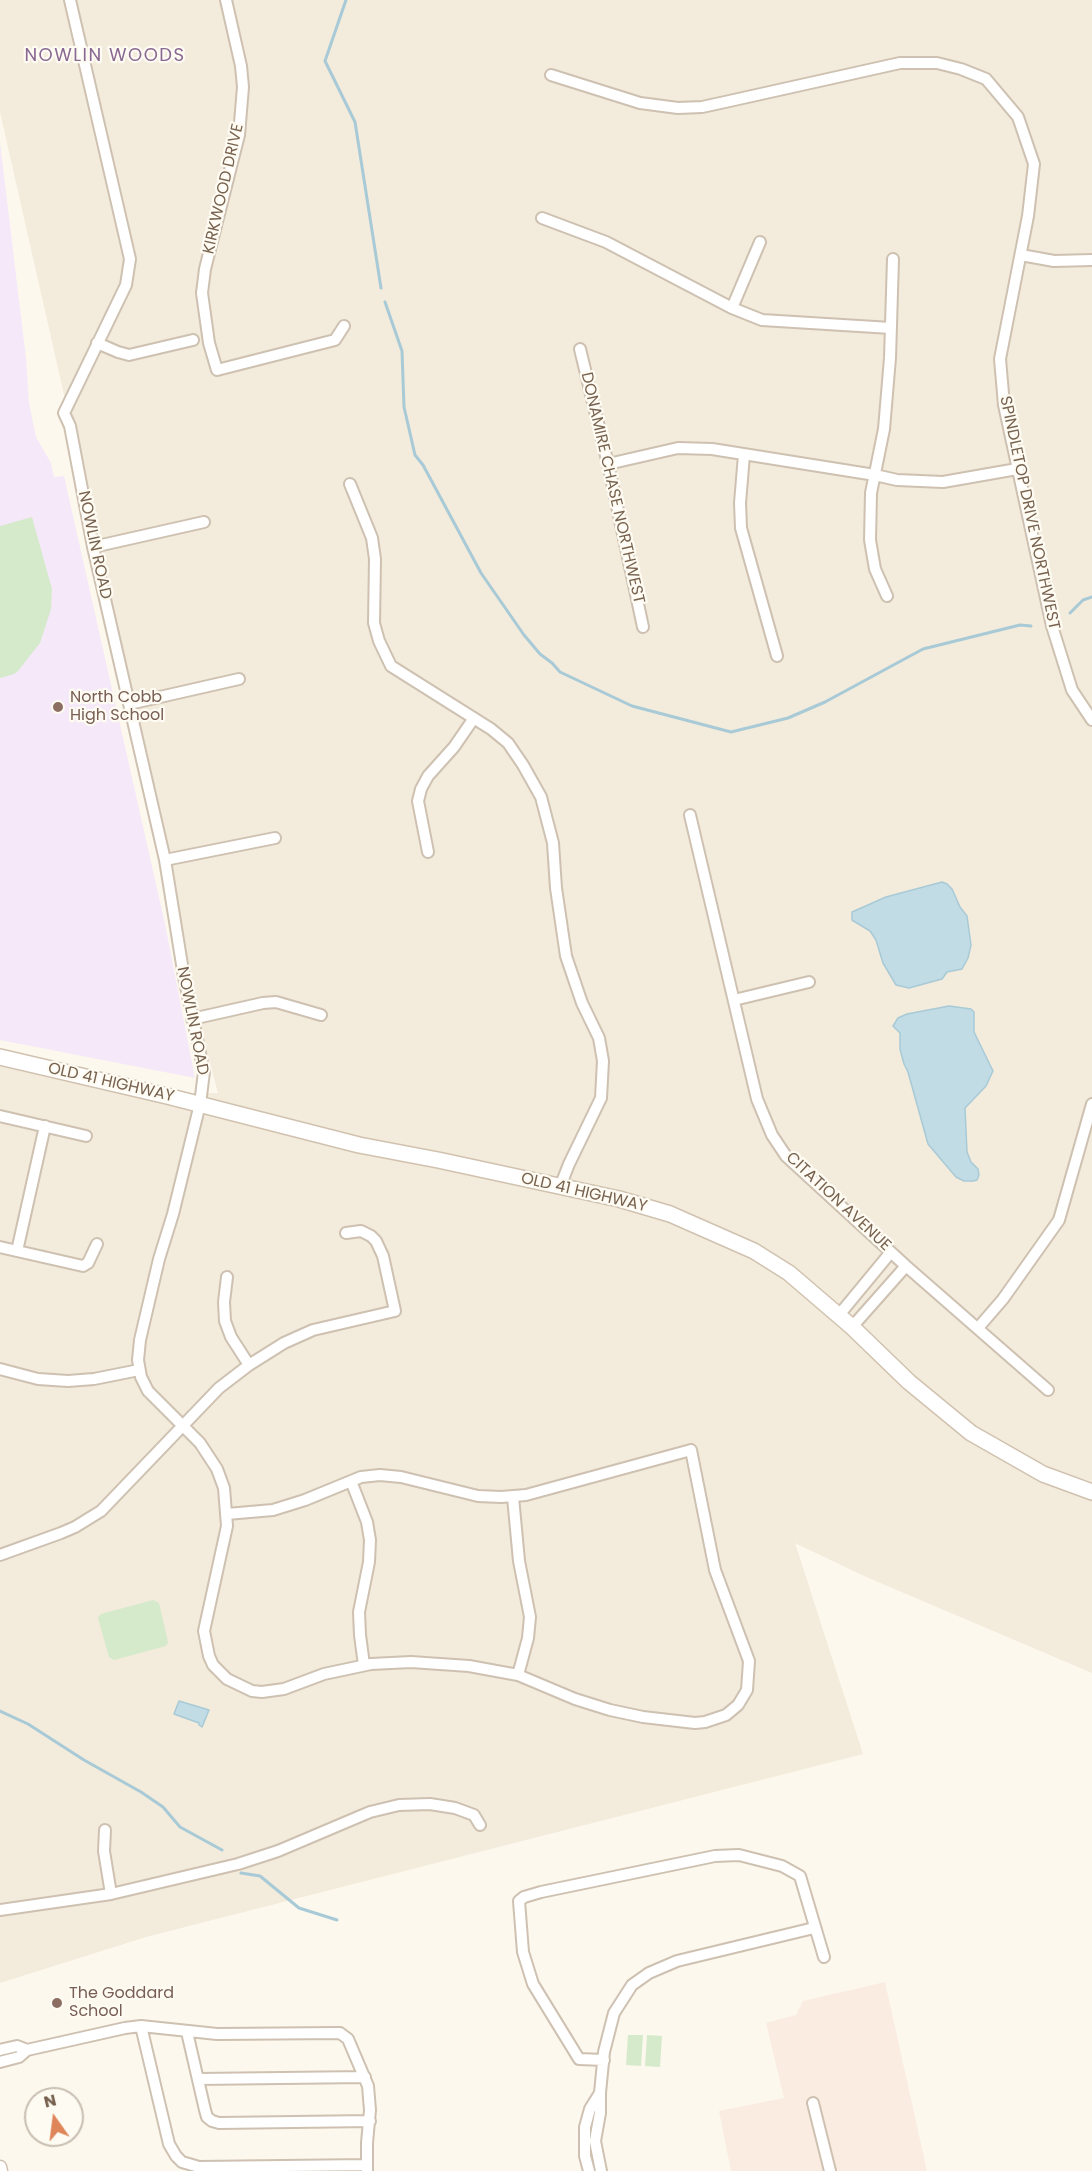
<!DOCTYPE html>
<style>
body{margin:0}
#map{position:relative;width:1092px;height:2171px;overflow:hidden;background:#fcf8ed;font-family:Poppins,sans-serif}
canvas{display:block}
.north{position:absolute;left:24px;top:2087px;width:60px;height:60px;box-sizing:border-box;background:#fefbf3;border:2px solid #c8beb1;border-radius:50%;rotate:346deg;font-size:16px;font-weight:700;line-height:24px;text-align:center;color:#77624f}
.north::after{content:'';display:block;margin:auto;width:21px;height:27px;background:#de8659;clip-path:polygon(50% 0,100% 100%,50% 72%,0 100%)}
</style>
<div id="map">
<canvas width="1092" height="2171"></canvas>
<div class="north">N</div>
</div>
<script>
const g = document.querySelector('canvas').getContext('2d');
g.lineJoin = 'round';
function paint(path, color) { g.fillStyle = color; g.fill(path, 'evenodd'); }
const shape = rows => new Path2D(rows.map(r => 'M' + r).join(''));
function strokePath(path, color, width, dash) { g.strokeStyle = color; g.lineWidth = width; g.lineCap = dash ? 'butt' : 'round'; g.setLineDash(dash || []); g.stroke(path); }
function label(font, color, halo, rows, align = 'center') {
  g.font = font + ' Poppins,sans-serif'; g.lineWidth = 4.5; g.setLineDash([]); g.textBaseline = 'middle'; g.strokeStyle = halo; g.fillStyle = color; for (const [text, x, y, turn = 0] of rows) {
    g.save(); g.translate(x, y); g.rotate((+turn || 0) * Math.PI / 180); g.textAlign = isNaN(turn) ? turn : align; if (halo) g.strokeText(text, 0, 0); g.fillText(text, 0, 0); g.restore();
  }
}
const residential = shape([
 [0,0,1092,0,1092,1673,864,1576,795,1543,863,1754,146,1937,0,1983,0,1050,179,1093,218,1093,195,1007,67,408,0,112]
]);
const commercial = shape([
 [885,1982,927,2171,731,2171,719,2111,784,2098,766,2023,796,2015,803,2001]
]);
const education = shape([
 [0,142,26,358,29,403,36,437,51,463,54,477,64,476,165,924,195,1078,0,1040]
]);
const green = shape([
 [32,517,52,589,51,609,40,643,18,671,14,674,0,678,0,526],
 [153,1600,159,1603,168,1642,166,1646,114,1660,109,1657,98,1618,101,1614],
 [628,2035,643,2035,641,2066,626,2065],
 [647,2035,662,2036,660,2067,645,2066]
]);
const water = shape([
 [942,882,947,884,952,889,960,907,967,916,971,945,968,958,962,969,947,972,942,979,909,988,896,985,883,963,876,940,870,931,852,920,852,912,886,897,942,882],
 [949,1006,971,1009,974,1012,974,1032,993,1071,986,1086,965,1108,967,1152,971,1162,978,1169,979,1175,977,1180,973,1181,964,1181,956,1177,928,1144,908,1072,904,1064,900,1049,900,1033,893,1026,898,1018,907,1014,949,1006],
 [179,1701,209,1710,202,1727,199,1725,199,1723,174,1714,179,1701]
]);
const stream = shape([
 [346,0,325,61,355,122,381,288],
 [385,302,402,351,404,407,415,455,423,465,481,573,524,635,540,654,552,663,560,672,632,706,731,732,788,718,825,702,923,649,1020,625,1031,626],
 [1070,613,1083,600,1092,597],
 [0,1711,28,1724,84,1760,141,1792,163,1807,180,1827,222,1850],
 [241,1873,260,1876,299,1908,337,1920]
]);
const minor = shape([
 [70,0,130,259,126,285,64,413,70,426,93,547,165,860,184,977,204,1072,200,1104,173,1214,159,1259,140,1340,138,1360,141,1377,148,1391,200,1443,217,1469,224,1488,227,1526,204,1631,209,1656,213,1665,227,1679,252,1691,262,1692,284,1689,324,1674,371,1664,411,1662,469,1666,518,1675,575,1699,610,1710,643,1717,695,1723,705,1722,726,1715,738,1705,747,1690,749,1661,715,1570,691,1450,526,1495,501,1497,478,1496,401,1477,380,1475,361,1477,305,1500,273,1510,227,1514],
 [226,0,241,66,243,87,239,135,205,269,202,293,209,343,217,370,335,340,344,326],
 [551,75,640,103,678,108,702,107,725,102,900,63,937,63,961,69,986,79,1018,117,1034,164,1028,216,1000,359,1004,405,1052,626,1072,690,1092,720],
 [542,218,606,242,732,308,762,320,891,328],
 [1021,255,1054,261,1092,260],
 [732,308,760,242],
 [97,343,118,352,129,355,193,340],
 [580,349,608,464,643,627],
 [744,455,740,503,741,528,777,656],
 [608,464,678,448,712,449,875,475,897,480,943,482,1017,469],
 [350,484,372,538,375,559,374,623,379,641,391,666,491,729,508,743,523,765,541,797,553,843,556,888,566,956,582,1003,599,1038,603,1061,601,1098,569,1164,560,1187],
 [93,547,204,522],
 [887,596,875,569,870,540,871,493,884,429,890,358,893,259],
 [129,704,239,679],
 [690,815,757,1099,772,1135,786,1156,906,1266,1048,1390],
 [428,852,418,801,421,789,428,776,454,747,474,718],
 [165,860,275,838],
 [734,1000,809,982],
 [192,1019,263,1003,276,1002,321,1015],
 [0,1116,86,1136],
 [0,1247,83,1266,88,1263,97,1244],
 [17,1251,45,1126],
 [227,1277,224,1302,225,1321,231,1337,249,1365],
 [839,1315,891,1252],
 [852,1327,906,1266],
 [978,1328,1003,1299,1059,1220,1092,1104],
 [0,1369,38,1379,68,1381,94,1379,139,1370],
 [351,1481,367,1522,370,1540,369,1562,359,1612,360,1635,364,1665],
 [513,1497,519,1561,530,1617,528,1638,518,1675],
 [0,1555,61,1533,75,1527,101,1511,219,1388,249,1365,284,1343,313,1330,395,1311,383,1256,376,1241,371,1236,361,1231,346,1233],
 [105,1830,104,1851,111,1894],
 [0,1910,111,1894,238,1864,278,1851,370,1812,399,1805,430,1804,455,1808,474,1815,480,1825],
 [141,2026,169,2144,176,2156,182,2162,199,2167,367,2165],
 [187,2032,205,2110,207,2117,212,2121,219,2123,370,2121],
 [0,2050,17,2046,27,2050],
 [604,2060,579,2059,533,1984,523,1952,519,1901,524,1897,541,1892,715,1856,739,1855,782,1866,800,1876,824,1957],
 [0,2062,19,2057,27,2050,125,2028,141,2026,217,2034,340,2033,348,2039,368,2086,370,2110,367,2143,367,2171],
 [198,2079,365,2077],
 [813,2103,830,2171],
 [589,2171,585,2156,585,2127,590,2109,600,2093],
 [601,2171,595,2141,600,2113,600,2093,604,2052,614,2013,632,1985,649,1973,677,1961,814,1928]
]);
const tertiary = shape([
 [0,2167,1,2171]
]);
const secondary = shape([
 [0,1057,167,1096,359,1145,438,1160,619,1199,670,1214,754,1251,789,1273,852,1327,909,1382,971,1433,1043,1474,1092,1492]
]);
const markers = [
 [58,707,6,"#8d6e63"],
 [57,2003,6,"#8d6e63"]
];
const streetNames = [
 ["KIRKWOOD DRIVE",224,189,-77],
 ["DONAMIRE CHASE NORTHWEST",612,488,77],
 ["SPINDLETOP DRIVE NORTHWEST",1029,513,78],
 ["NOWLIN ROAD",94,545,78],
 ["NOWLIN ROAD",192,1021,79],
 ["OLD 41 HIGHWAY",111,1083,13],
 ["OLD 41 HIGHWAY",584,1193,13],
 ["CITATION AVENUE",838,1202,43]
];
const educationNames = [
 ["North Cobb",70,698],
 ["High School",70,716],
 ["The Goddard",69,1994],
 ["School",69,2012]
];
const neighbourhoodNames = [
 ["NOWLIN WOODS",105,56]
];
paint(residential, '#f3ebdb');
paint(commercial, '#fbece1');
paint(education, '#f5e9f9');
paint(green, '#d4eacb');
paint(water, '#c1dce5');
strokePath(water, '#a8cad7', 1.5);
strokePath(stream, '#a8cad7', 3);
strokePath(minor, '#cec1b1', 14);
strokePath(tertiary, '#cec1b1', 15);
strokePath(secondary, '#d1c2b0', 18);
strokePath(minor, '#fff', 10);
strokePath(tertiary, '#fff', 12);
strokePath(secondary, '#fff', 15);
for (const [x, y, r, color] of markers) { const dot = new Path2D(); dot.arc(x, y, r, 0, 2 * Math.PI); g.fillStyle = color; g.fill(dot); strokePath(dot, '#fefbf3', 2); }
label('16px', '#77624f', '#fefbf3', streetNames);
label('16px', '#785e54', '#fefbf3', educationNames, 'left');
g.letterSpacing = '1.5px';
label('18px', '#896892', '#fefbf3', neighbourhoodNames);
g.letterSpacing = '0px';
</script>
